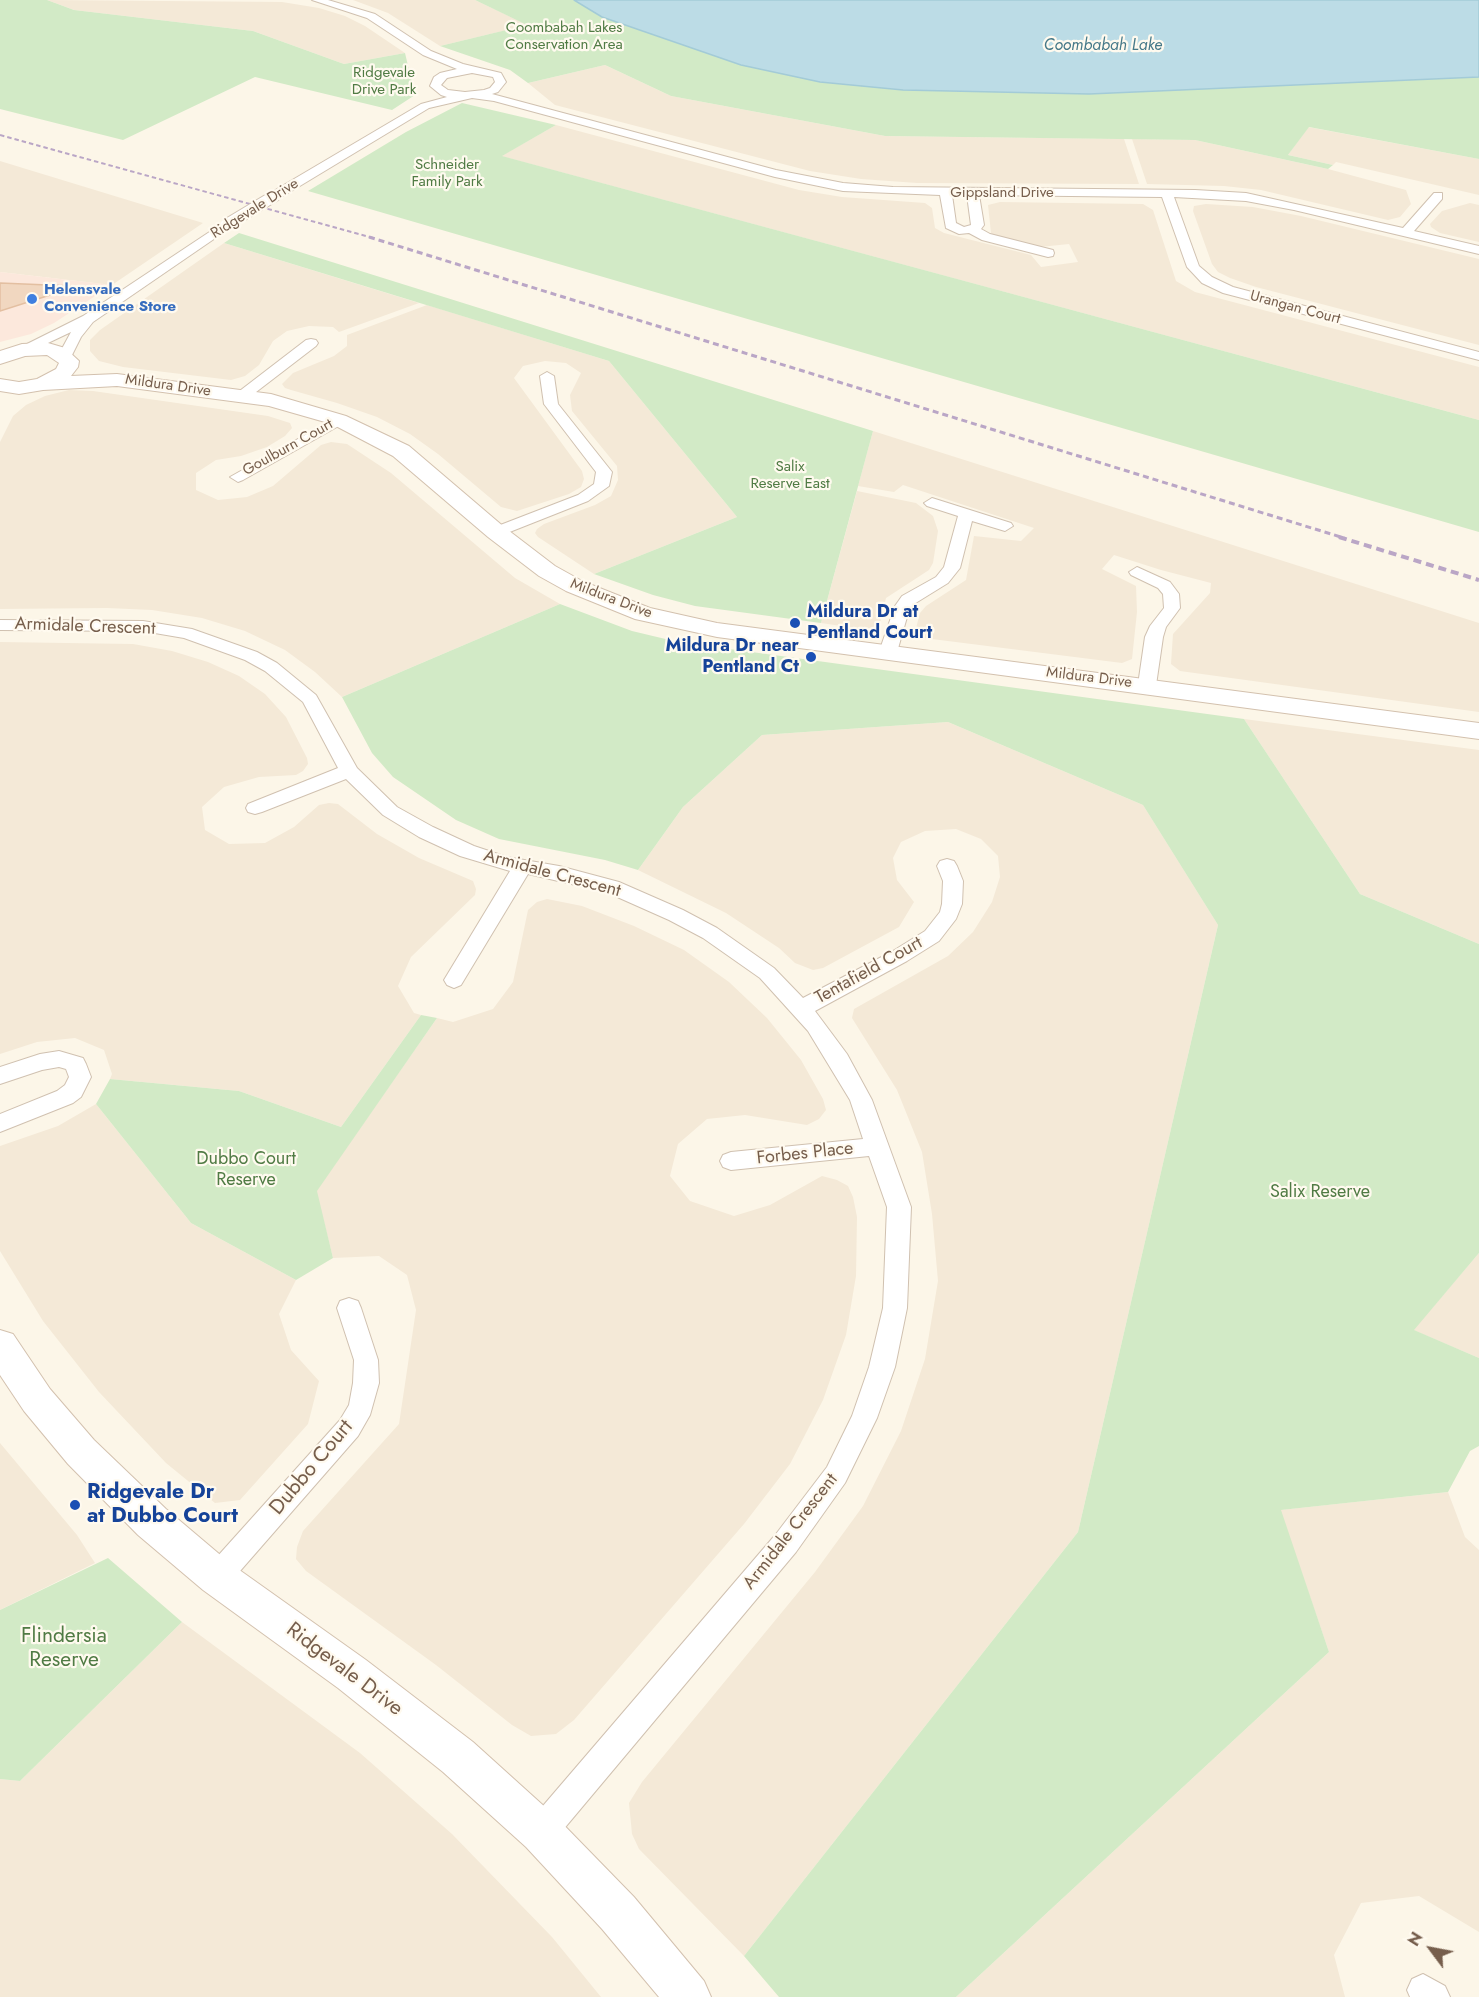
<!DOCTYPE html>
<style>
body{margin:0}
#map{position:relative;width:1479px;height:1997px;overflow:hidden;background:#fcf6e8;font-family:Jost,sans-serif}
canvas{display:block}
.north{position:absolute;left:1401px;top:1919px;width:60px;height:60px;-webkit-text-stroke:4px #fffaef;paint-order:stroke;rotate:302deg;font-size:16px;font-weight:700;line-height:24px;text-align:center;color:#765e4c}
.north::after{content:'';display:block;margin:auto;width:21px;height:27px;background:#765e4c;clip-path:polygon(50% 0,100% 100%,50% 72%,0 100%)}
</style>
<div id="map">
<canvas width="1479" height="1997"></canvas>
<div class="north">N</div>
</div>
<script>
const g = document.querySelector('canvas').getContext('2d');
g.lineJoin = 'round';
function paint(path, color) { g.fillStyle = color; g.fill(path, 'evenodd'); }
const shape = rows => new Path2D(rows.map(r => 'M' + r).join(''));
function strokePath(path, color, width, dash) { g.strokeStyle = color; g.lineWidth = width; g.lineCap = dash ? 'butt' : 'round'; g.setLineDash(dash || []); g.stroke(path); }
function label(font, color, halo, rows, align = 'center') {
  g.font = font + ' Jost,sans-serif'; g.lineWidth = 4.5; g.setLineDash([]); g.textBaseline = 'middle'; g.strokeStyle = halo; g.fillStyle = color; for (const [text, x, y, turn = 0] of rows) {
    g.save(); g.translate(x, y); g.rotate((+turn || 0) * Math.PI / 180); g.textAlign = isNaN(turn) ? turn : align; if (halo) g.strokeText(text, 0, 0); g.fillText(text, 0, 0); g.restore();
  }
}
const residential = shape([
 [47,0,282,2,319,8,345,16,365,26,405,53,344,64,253,31,74,10],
 [353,0,475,0,528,25,440,46,388,13],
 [605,65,671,96,885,136,1124,139,1139,184,917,183,861,179,810,171,555,105,528,83],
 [556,125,799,190,842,197,925,203,932,208,935,228,944,233,1031,255,1041,267,1078,262,1069,244,1040,247,995,236,991,233,988,205,1000,202,1143,204,1153,210,1176,281,1195,292,1479,367,1479,420,501,156],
 [1308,127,1479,159,1479,195,1336,162,1333,165,1288,155],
 [1132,139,1195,140,1328,169,1406,190,1411,204,1400,217,1388,220,1261,190,1224,186,1147,184],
 [0,161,203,223,112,285,0,272],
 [1470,203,1479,205,1479,242,1440,233,1431,227,1430,224,1442,211],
 [1206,204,1253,207,1301,216,1479,259,1479,345,1256,287,1230,278,1218,272,1212,264,1193,211,1194,206],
 [224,243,419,303,339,332,333,327,309,326,287,331,273,341,259,365,245,376,231,380,123,367,99,361,90,351,90,340,100,330],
 [427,305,609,361,737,517,594,574,538,537,535,533,537,529,544,524,595,505,611,496,618,480,617,466,572,411,570,395,581,373,566,363,545,361,523,366,514,378,582,471,584,479,581,487,569,494,517,511,501,507,438,454,410,434,377,417,337,403,291,390,285,388,282,384,293,373,334,356,347,346,347,335],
 [69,390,93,391,268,416,290,423,292,428,285,436,267,447,241,456,216,460,196,473,196,490,218,500,247,497,273,486,321,445,331,442,347,444,391,473,515,578,560,604,342,697,315,672,285,650,245,631,202,618,152,610,107,608,0,609,0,442,13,416,26,405,45,396],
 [873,431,1479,623,1479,712,1180,671,1171,664,1173,634,1210,593,1211,583,1161,570,1114,555,1102,569,1136,586,1137,612,1132,659,1122,663,924,638,915,632,920,613,926,606,966,580,974,536,1021,541,1034,528,903,485,894,492,858,486],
 [857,491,916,503,933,516,938,531,933,563,929,570,886,598,879,627,868,630,821,623],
 [0,642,133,644,172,651,208,662,239,676,265,694,286,717,307,758,308,764,303,771,296,775,259,777,224,787,202,807,205,830,229,844,265,843,294,827,319,805,329,803,338,804,377,834,419,858,473,881,476,889,475,895,411,957,398,986,414,1013,421,1015,341,1127,239,1091,110,1079,112,1074,104,1050,75,1038,37,1042,0,1054],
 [1244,719,1479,750,1479,944,1360,894],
 [948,722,1143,805,1218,925,1078,1532,744,1956,639,1849,632,1834,629,1803,642,1782,815,1572,863,1506,901,1431,925,1359,938,1281,932,1214,922,1152,897,1090,852,1018,854,1009,948,956,973,932,992,902,1000,877,998,856,981,839,956,829,925,831,901,842,893,858,897,880,914,902,899,927,823,968,813,970,795,963,779,948,726,913,638,870,683,807,762,735],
 [547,899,582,906,634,926,684,950,729,982,767,1018,801,1060,823,1099,826,1110,819,1119,807,1125,745,1115,707,1119,678,1144,670,1176,690,1201,734,1216,770,1205,822,1176,837,1180,848,1186,853,1197,857,1217,856,1276,846,1335,823,1400,790,1464,744,1524,574,1720,556,1734,531,1736,512,1725,436,1665,306,1571,296,1559,297,1547,303,1531,399,1424,416,1310,407,1275,379,1256,333,1258,316,1191,437,1018,453,1022,493,1009,513,982,528,910,537,902],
 [96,1104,191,1223,296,1280,279,1314,291,1350,319,1381,308,1424,240,1500,215,1503,166,1463,99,1392,43,1321,0,1251,0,1146,58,1126],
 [1479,1253,1479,1358,1413,1330],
 [0,1443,77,1535,95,1563,0,1610],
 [1448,1492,1465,1537,1479,1550,1479,1932,1419,1896,1361,1903,1334,1955,1345,1997,956,1997,1329,1652,1280,1510],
 [182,1622,360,1753,452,1834,552,1937,601,1997,0,1997,0,1779,20,1781]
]);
const commercial = shape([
 [0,272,112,285,54,323,31,334,0,342]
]);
const green = shape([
 [0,0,47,0,74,10,253,31,344,64,405,53,415,95,392,110,255,77,123,140,0,109],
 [475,0,574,0,602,17,741,65,820,82,903,90,1089,94,1479,77,1479,159,1309,127,1288,155,1333,165,1328,169,1195,140,885,136,671,96,605,65,528,83,510,70,440,46,527,25],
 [462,103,556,125,502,156,1479,420,1479,532,308,191,406,132],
 [239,233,873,431,821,623,695,606,653,595,594,574,737,517,609,361,224,243],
 [560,604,632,631,678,642,1244,719,1360,894,1479,944,1479,1253,1414,1330,1479,1358,1479,1446,1470,1451,1448,1492,1281,1510,1329,1652,956,1997,779,1997,744,1956,1078,1532,1218,925,1143,805,948,722,762,735,683,807,638,870,605,860,499,839,456,820,393,777,372,753,342,697],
 [421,1015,437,1018,317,1191,333,1258,296,1280,191,1223,96,1104,110,1079,239,1091,341,1127],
 [108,1558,182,1622,20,1781,0,1779,0,1610]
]);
const water = shape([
 [574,0,1479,0,1479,77,1089,94,903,90,820,82,741,65,602,17,574,0]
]);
const building = shape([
 [0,283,72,286,72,288,0,311,0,283]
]);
const street = shape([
 [312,0,328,0,375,14,431,51,463,64,501,73,506,82,498,92,492,94,776,170,843,183,893,187,1195,190,1246,193,1403,228,1434,193,1442,193,1442,199,1414,231,1479,246,1479,254,1294,210,1246,201,1174,197,1199,266,1212,277,1233,287,1479,352,1479,360,1223,293,1202,283,1187,267,1162,197,979,195,984,225,981,229,990,234,1053,250,1054,253,1053,256,1048,257,982,240,969,233,959,234,946,228,940,195,843,191,775,177,494,101,472,98,429,108,280,198,272,198,272,192,421,104,447,97,441,95,430,86,434,77,440,73,457,69,423,55,367,18,312,0],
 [472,73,493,77,495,82,490,88,484,90,465,92,448,90,441,85,447,78,472,73],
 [952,195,967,195,971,225,964,227,956,223,952,195],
 [226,221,230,222,232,225,230,228,93,322,81,337,70,359,65,360,58,356,71,332,27,353,22,354,15,350,83,316,226,221],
 [311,339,316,340,318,343,316,346,247,399,237,399,235,396,237,393,306,340,311,339],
 [547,372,554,376,558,404,612,472,609,486,588,501,502,535,490,535,488,532,490,529,578,495,594,484,596,472,544,404,540,376,547,372],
 [339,416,344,417,346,420,344,423,243,480,238,482,230,477,339,416],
 [932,498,1011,523,1013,526,1005,531,972,521,960,568,948,583,914,604,909,610,897,652,894,656,882,656,879,652,895,606,902,596,936,577,944,567,958,516,927,506,924,503,932,498],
 [1137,567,1170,582,1179,594,1180,608,1166,627,1163,637,1156,685,1153,689,1147,690,1141,689,1138,685,1145,637,1150,626,1164,608,1163,594,1158,588,1131,575,1129,572,1137,567],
 [0,620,143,621,192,629,257,652,277,663,316,695,357,768,397,807,433,827,474,846,507,857,559,866,619,882,683,910,717,928,774,968,803,998,893,951,925,931,940,912,942,904,943,881,937,866,940,861,947,859,954,861,957,866,963,881,962,904,956,919,939,941,907,961,815,1011,847,1054,872,1100,911,1207,907,1308,895,1367,877,1418,845,1483,796,1552,552,1843,541,1847,530,1843,526,1832,530,1821,776,1534,827,1467,852,1416,869,1367,883,1308,887,1207,869,1156,731,1170,723,1167,720,1161,723,1155,731,1152,863,1139,850,1100,808,1031,760,978,703,938,669,920,606,892,528,874,461,985,454,988,447,985,444,980,510,871,460,856,419,837,383,815,346,779,262,812,255,814,248,812,246,808,248,804,338,768,303,702,265,671,245,660,184,638,143,631,0,630,0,620],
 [59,1051,83,1058,86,1064,91,1077,81,1097,73,1103,0,1132,0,1114,57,1091,65,1085,69,1077,66,1069,59,1067,42,1070,0,1084,0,1067,40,1054,59,1051],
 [349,1298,358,1301,361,1308,378,1360,379,1383,370,1415,358,1436,227,1586,217,1590,207,1586,203,1577,207,1568,340,1420,349,1405,353,1383,354,1360,337,1308,340,1301,349,1298],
 [1423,1974,1445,1986,1450,1997,1410,1997,1407,1990,1412,1979,1423,1974]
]);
const secondary = shape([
 [48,343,65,348,79,361,78,367,71,376,117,374,271,394,346,416,409,446,504,527,555,566,582,581,650,608,717,623,1479,723,1479,739,717,637,635,619,566,591,539,576,488,537,393,456,332,424,269,406,117,386,43,390,19,394,0,391,0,379,19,382,37,379,56,369,59,363,47,355,25,356,0,364,0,351,22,344,48,343],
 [0,1330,13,1334,50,1389,94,1440,166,1509,231,1564,366,1660,473,1742,556,1817,634,1897,704,1981,711,1997,659,1997,602,1929,526,1847,443,1772,338,1688,203,1590,138,1535,68,1464,24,1411,0,1375,0,1330]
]);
const railFar2 = shape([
 [0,135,373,238]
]);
const railFar1 = shape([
 [369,237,1344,538]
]);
const rail = shape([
 [1339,537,1479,580]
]);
const streetBridge = shape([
 [226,225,276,195]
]);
const markers = [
 [32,299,6,"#3f7fe0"],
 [795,623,6,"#1a4fb4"],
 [811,657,6,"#1a4fb4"],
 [75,1505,6,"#1a4fb4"]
];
const farParknames = [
 ["Coombabah Lakes",564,28],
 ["Conservation Area",564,45],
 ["Ridgevale",384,73],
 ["Drive Park",384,90],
 ["Schneider",447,165],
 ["Family Park",447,182],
 ["Salix",790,467],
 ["Reserve East",790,484]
];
const farStreetnames = [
 ["Gippsland Drive",1002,193],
 ["Ridgevale Drive",255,209,-32],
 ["Urangan Court",1295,308,15],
 ["Mildura Drive",168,386,8],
 ["Goulburn Court",288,448,-29],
 ["Mildura Drive",611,599,21],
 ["Mildura Drive",1089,678,7]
];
const farShopnames = [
 ["Helensvale",44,290],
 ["Convenience Store",44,307]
];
const farWaternames = [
 ["Coombabah Lake",1103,46]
];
const transitNames = [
 ["Mildura Dr at",807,613],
 ["Pentland Court",807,634],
 ["Mildura Dr near",799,647,"right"],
 ["Pentland Ct",799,668,"right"]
];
const streetNames = [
 ["Armidale Crescent",85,627,2],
 ["Armidale Crescent",552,874,15],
 ["Tentafield Court",869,971,-29],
 ["Forbes Place",805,1154,-6],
 ["Armidale Crescent",791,1532,-52]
];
const parkNames = [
 ["Dubbo Court",246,1160],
 ["Reserve",246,1181],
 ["Salix Reserve",1320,1193]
];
const nearStreetnames = [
 ["Dubbo Court",312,1468,-50],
 ["Ridgevale Drive",344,1670,37]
];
const nearTransitnames = [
 ["Ridgevale Dr",87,1493],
 ["at Dubbo Court",87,1517]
];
const nearParknames = [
 ["Flindersia",64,1637],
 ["Reserve",64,1661]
];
paint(residential, '#f4e9d7');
paint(commercial, '#fce8dc');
paint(green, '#d2eac6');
paint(water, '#bcdce6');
strokePath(water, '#a3cbd7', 1.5);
paint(building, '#f1d7c0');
strokePath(building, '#e3bfa1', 1.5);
strokePath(street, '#d0c1b0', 2);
strokePath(secondary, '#d3c1ae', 2);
paint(street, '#fff');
paint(secondary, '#fff');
strokePath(railFar2, '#baa6c6', 2, [4.5, 3]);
strokePath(railFar1, '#baa6c6', 3, [6, 4]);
strokePath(rail, '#baa6c6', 4, [8, 5]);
strokePath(streetBridge, '#d0c1b0', 13, []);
strokePath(streetBridge, '#fff', 11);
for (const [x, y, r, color] of markers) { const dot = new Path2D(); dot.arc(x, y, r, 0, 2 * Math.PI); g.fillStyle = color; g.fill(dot); strokePath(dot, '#fffaef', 2); }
label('15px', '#507b44', '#fffaef', farParknames);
label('15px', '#765e4c', '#fffaef', farStreetnames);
label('bold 15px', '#366cbe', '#fffaef', farShopnames, 'left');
label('italic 16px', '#467989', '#fffaef', farWaternames);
label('bold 18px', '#164399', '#fffaef', transitNames, 'left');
label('18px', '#765e4c', '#fffaef', streetNames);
label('18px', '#507b44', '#fffaef', parkNames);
label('21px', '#765e4c', '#fffaef', nearStreetnames);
label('bold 21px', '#164399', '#fffaef', nearTransitnames, 'left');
label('21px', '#507b44', '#fffaef', nearParknames);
</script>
